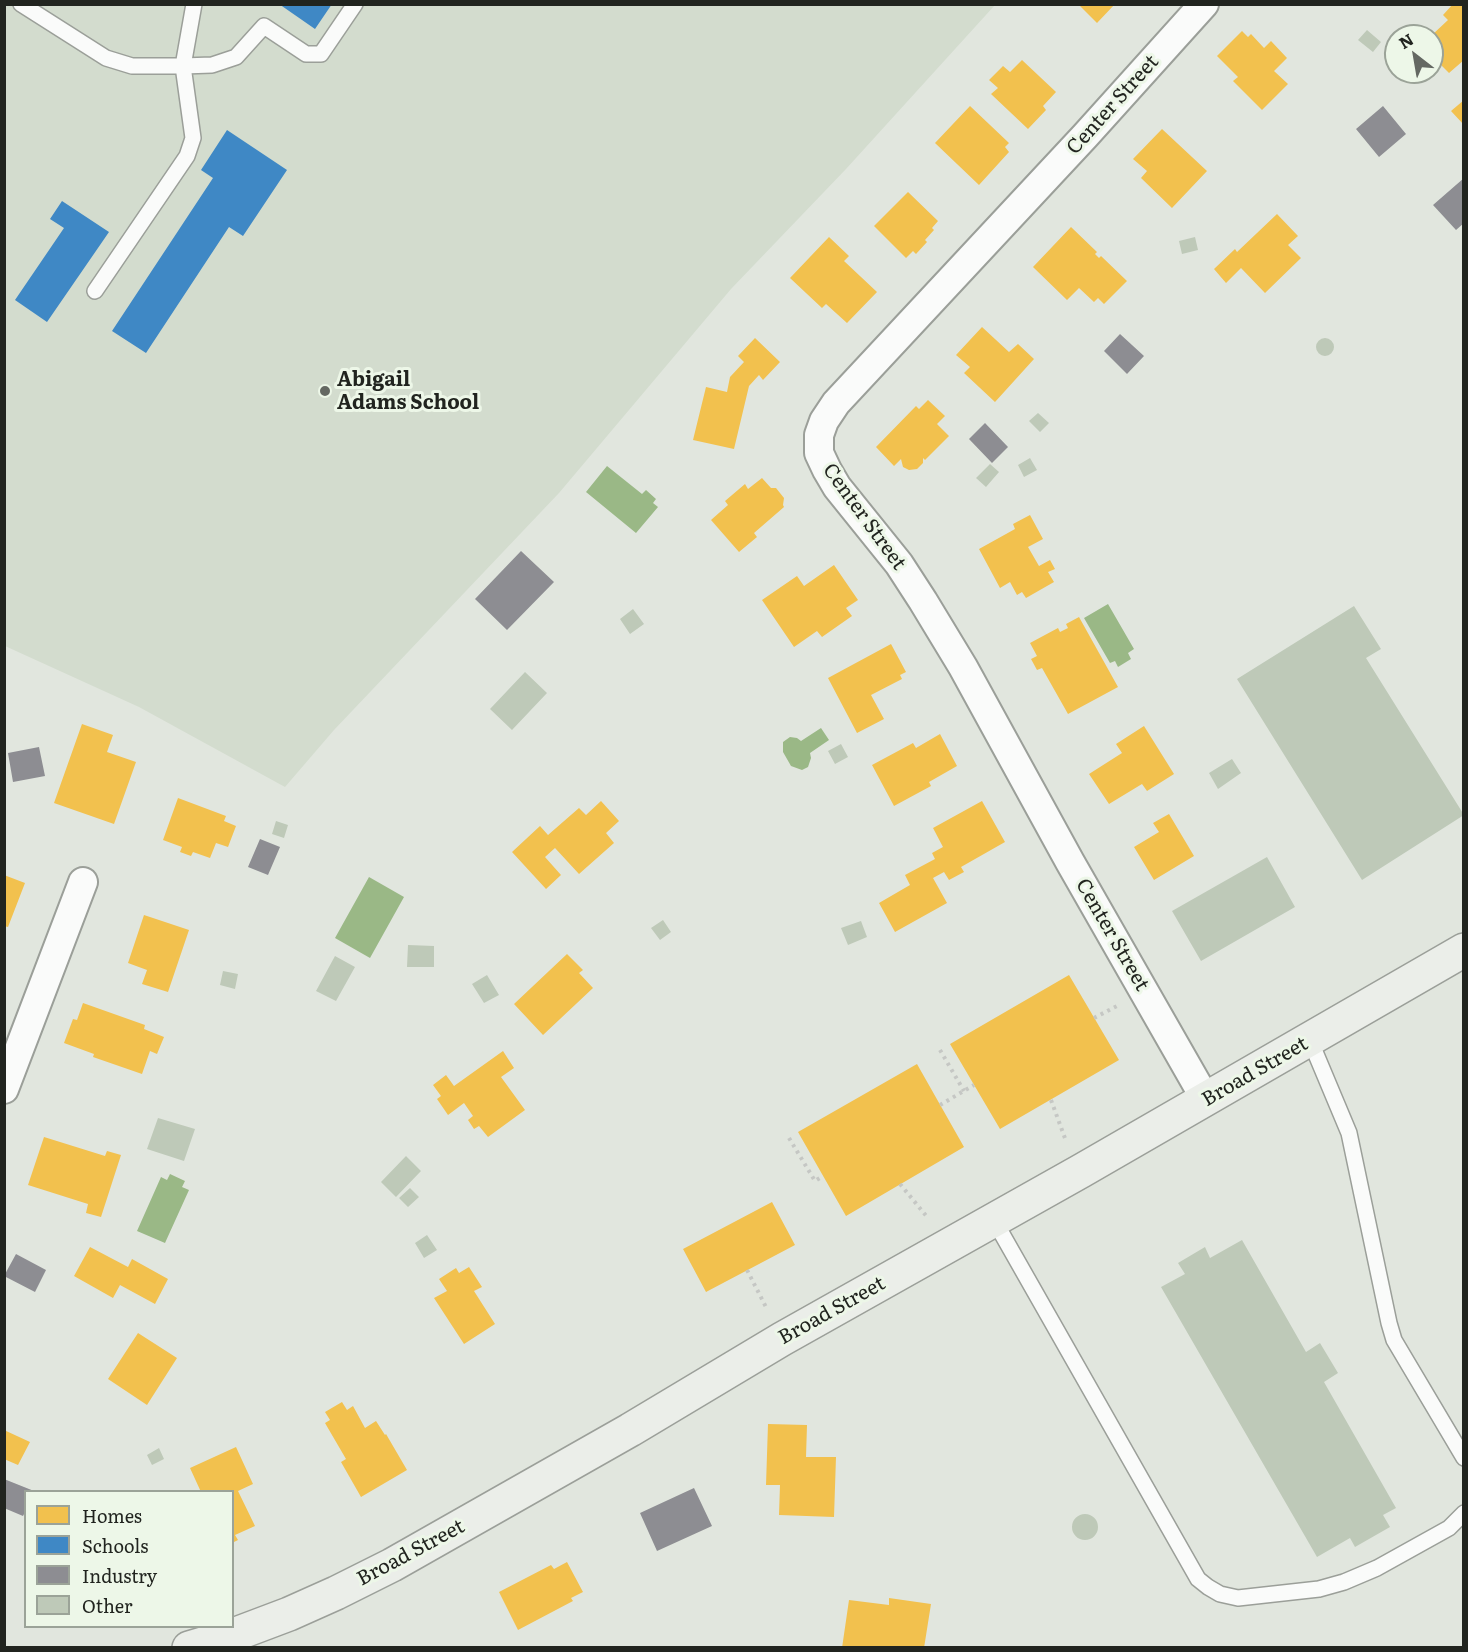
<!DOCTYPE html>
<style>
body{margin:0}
#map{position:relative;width:1468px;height:1652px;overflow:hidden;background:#e1e6de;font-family:Literata,serif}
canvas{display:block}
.frame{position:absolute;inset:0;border:6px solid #21241f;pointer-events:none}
.legend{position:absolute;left:24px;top:1490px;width:210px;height:138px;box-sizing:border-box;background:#edf7e8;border:2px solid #9ba398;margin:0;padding:8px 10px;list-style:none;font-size:18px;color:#21241f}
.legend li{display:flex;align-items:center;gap:12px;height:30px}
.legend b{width:30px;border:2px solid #9ba398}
.north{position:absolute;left:1384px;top:24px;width:60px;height:60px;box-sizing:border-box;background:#edf7e8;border:2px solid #9ba398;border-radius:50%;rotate:329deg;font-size:16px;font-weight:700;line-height:24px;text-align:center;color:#21241f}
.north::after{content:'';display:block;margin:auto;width:21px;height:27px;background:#646862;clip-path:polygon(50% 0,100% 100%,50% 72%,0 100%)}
</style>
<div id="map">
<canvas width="1468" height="1652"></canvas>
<div class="frame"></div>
<ul class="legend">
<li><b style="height:16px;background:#f2c14e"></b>Homes</li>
<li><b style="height:16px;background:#3f88c5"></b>Schools</li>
<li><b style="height:16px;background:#8d8d92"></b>Industry</li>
<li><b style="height:16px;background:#bec9b8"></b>Other</li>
</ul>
<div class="north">N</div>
</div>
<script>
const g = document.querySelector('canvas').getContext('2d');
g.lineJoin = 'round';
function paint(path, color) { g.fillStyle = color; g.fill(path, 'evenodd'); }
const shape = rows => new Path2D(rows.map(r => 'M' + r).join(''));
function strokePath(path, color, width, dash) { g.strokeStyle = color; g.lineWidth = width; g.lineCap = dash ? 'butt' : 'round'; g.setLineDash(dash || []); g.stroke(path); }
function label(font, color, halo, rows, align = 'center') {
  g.font = font + ' Literata,serif'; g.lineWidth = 6; g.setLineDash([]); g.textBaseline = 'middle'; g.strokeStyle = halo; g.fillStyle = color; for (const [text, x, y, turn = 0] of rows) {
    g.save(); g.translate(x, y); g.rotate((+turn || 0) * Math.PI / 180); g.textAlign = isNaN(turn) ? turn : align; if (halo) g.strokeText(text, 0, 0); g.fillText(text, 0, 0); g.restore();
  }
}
const built = shape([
 [5,5,995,5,846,169,731,289,559,493,334,730,285,787,139,707,5,646]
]);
const water = shape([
 [607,466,642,494,646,490,656,499,653,503,658,507,636,533,586,492],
 [1108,604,1134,649,1128,653,1131,659,1118,667,1115,661,1110,663,1084,618],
 [821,728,829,740,810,753,811,758,808,767,802,770,791,766,783,752,783,742,790,737,797,738,801,741],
 [369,877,404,897,370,958,335,938],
 [170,1174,185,1181,182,1187,189,1190,165,1243,137,1231,161,1177,167,1180]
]);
const homes = shape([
 [1078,4,1115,4,1097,23],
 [1453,4,1464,4,1464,60,1449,73,1432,56,1432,35,1448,20,1443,15],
 [1242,31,1248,37,1251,34,1264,48,1271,41,1287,58,1274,71,1288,84,1262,110,1233,81,1238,77,1217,56],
 [1022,60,1056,92,1043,106,1046,110,1028,129,991,94,998,88,989,80,1003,66,1010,72],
 [1464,100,1464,125,1451,111],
 [970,106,1009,143,1005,147,1009,152,979,185,935,143],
 [1162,129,1207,171,1172,208,1141,178,1147,171,1133,159],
 [908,192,938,221,932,228,934,230,925,240,927,242,916,254,913,251,906,258,874,226],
 [1277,214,1298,236,1288,245,1301,258,1265,293,1241,268,1226,283,1214,269,1235,249,1237,252],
 [1071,227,1097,252,1095,254,1099,258,1101,256,1127,281,1104,304,1098,298,1094,302,1079,288,1067,300,1033,267],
 [829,237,849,256,844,261,877,292,847,323,826,304,822,308,790,278],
 [982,327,1009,352,1018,344,1034,359,995,402,964,373,970,367,956,355],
 [755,338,780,362,763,380,759,375,749,386,734,449,693,440,706,387,727,392,730,377,744,362,738,356],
 [928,400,945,416,937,424,949,436,925,460,923,458,923,463,917,469,909,470,903,467,901,459,894,466,876,447,916,406,919,409],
 [762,478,771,488,776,488,784,498,783,505,784,507,754,533,757,537,739,552,711,520,728,505,725,501,745,484,748,489],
 [1030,515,1043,539,1028,547,1039,566,1050,560,1055,569,1048,572,1054,582,1026,598,1022,592,1017,595,1010,582,1000,588,979,549,1015,529,1013,524],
 [834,565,858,600,846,608,852,616,822,637,817,631,794,647,762,600,797,576,804,586],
 [1079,617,1118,687,1068,714,1042,668,1037,670,1031,659,1037,656,1030,643,1058,628,1060,632,1068,628,1066,624],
 [891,644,906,672,900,675,902,679,871,695,884,719,857,733,828,678],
 [82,724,113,735,107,752,136,762,114,824,54,803],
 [1144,726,1174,774,1147,791,1142,784,1109,804,1089,774,1122,753,1116,744],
 [940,734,957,766,929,782,931,786,894,806,872,765,913,743,916,748],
 [178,798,226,816,224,821,236,826,228,847,216,843,210,858,193,852,191,856,180,852,182,847,163,840],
 [601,801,619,821,606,833,614,843,579,874,555,848,545,857,561,875,546,889,512,852,540,826,548,835,579,808,586,815],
 [982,801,1005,842,961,867,964,872,949,880,944,872,933,878,947,903,895,932,879,903,910,885,905,875,935,859,932,853,943,847,933,828],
 [1169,814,1194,856,1154,880,1134,847,1159,832,1153,823],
 [4,875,25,883,8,927,4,926],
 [144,915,189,930,168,992,142,984,147,970,128,963],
 [567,954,583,970,579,973,593,988,543,1035,514,1004],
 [1069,975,1119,1060,1000,1129,950,1044],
 [83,1003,145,1025,144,1029,164,1037,157,1054,150,1051,142,1074,93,1057,94,1054,64,1043,73,1019,77,1020],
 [503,1051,514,1068,501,1077,525,1110,488,1137,479,1126,474,1129,468,1120,473,1116,464,1103,448,1115,437,1099,441,1096,433,1085,446,1075,454,1086],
 [917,1064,964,1147,846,1216,798,1132],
 [44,1137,105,1156,107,1151,121,1155,101,1217,86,1213,88,1204,28,1185],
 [772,1202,795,1245,706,1292,683,1249],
 [90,1247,128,1267,132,1259,168,1279,155,1304,120,1285,113,1298,74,1276],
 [469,1267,482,1287,474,1291,495,1324,464,1344,434,1298,447,1291,439,1279,456,1268,459,1273],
 [138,1333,177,1358,147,1405,108,1379],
 [342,1402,347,1410,353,1406,365,1428,376,1421,385,1435,386,1434,407,1470,361,1497,341,1462,346,1459,325,1423,330,1420,325,1412],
 [768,1424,807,1425,806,1457,836,1457,834,1517,779,1515,780,1485,766,1485],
 [4,1430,30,1442,18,1465,4,1459],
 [236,1447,253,1484,238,1491,255,1526,235,1535,238,1540,232,1543,232,1492,201,1492,190,1468],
 [567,1562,583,1592,571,1598,573,1601,518,1630,499,1592,551,1565,554,1569],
 [889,1598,931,1604,924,1648,842,1648,849,1600,889,1605]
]);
const schools = shape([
 [279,4,332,4,315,29],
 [227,130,287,170,243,236,229,227,146,353,112,331,213,178,201,170],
 [62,201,109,232,47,322,15,300,64,228,50,219]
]);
const industry = shape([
 [1383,106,1406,134,1379,157,1356,129],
 [1464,178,1464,223,1456,230,1433,205],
 [1120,334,1144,356,1127,374,1104,351],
 [985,423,1008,447,992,463,969,439],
 [521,551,554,582,507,630,475,599],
 [39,747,45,776,13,782,8,753],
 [260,839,280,847,268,875,248,867],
 [16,1254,46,1270,35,1292,4,1276],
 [4,1479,34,1491,26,1492,26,1510,23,1516,4,1508],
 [694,1488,712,1526,657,1551,640,1513]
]);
const building = shape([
 [1367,30,1381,42,1373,52,1358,40],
 [1195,237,1198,250,1182,254,1179,241],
 '1316 347a9 9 0 1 1 18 0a9 9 0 1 1-18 0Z',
 [1038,413,1049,423,1040,432,1029,421],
 [1030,458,1037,470,1024,477,1018,465],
 [990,464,999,472,986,487,976,478],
 [1354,606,1381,649,1366,658,1464,815,1362,880,1237,679],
 [633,609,644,624,630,634,620,619],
 [525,672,547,693,512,730,490,709],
 [841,744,848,757,835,764,828,751],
 [1232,759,1241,773,1218,789,1209,773],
 [276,821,288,825,284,838,272,834],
 [1267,857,1295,907,1201,961,1172,911],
 [663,920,671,932,660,940,651,928],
 [861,921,867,937,848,945,841,928],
 [408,945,434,946,434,967,407,967],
 [335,956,355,967,336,1001,316,991],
 [223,971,238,974,235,989,220,985],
 [487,975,499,995,484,1003,472,984],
 [158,1118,195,1129,184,1161,147,1149],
 [406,1156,421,1171,396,1197,381,1182],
 [410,1188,419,1197,408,1207,399,1198],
 [427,1235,437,1250,424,1258,415,1243],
 [1242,1240,1306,1352,1320,1343,1338,1373,1324,1382,1396,1508,1383,1515,1390,1527,1355,1547,1350,1538,1317,1557,1161,1287,1185,1274,1178,1263,1205,1247,1210,1258],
 [159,1448,164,1459,152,1465,147,1455],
 '1072 1527a13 13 0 1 1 26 0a13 13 0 1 1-26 0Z'
]);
const path = shape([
 [1094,1018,1117,1006],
 [940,1050,964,1091],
 [1051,1100,1066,1141],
 [940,1105,974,1085],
 [789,1138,815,1181,823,1176],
 [900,1184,928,1218],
 [747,1270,767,1309]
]);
const service = shape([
 [21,4,106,58,132,66,183,66,212,65,236,57,264,26,306,54,321,54,355,4],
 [95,291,187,156,193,138,183,66,194,4],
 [1310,1040,1349,1133,1389,1323,1394,1340,1464,1458],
 [994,1220,1198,1579,1208,1587,1220,1594,1238,1598,1319,1589,1344,1582,1377,1568,1449,1528,1464,1513]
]);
const minor = shape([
 [1204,4,1085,136,836,403,824,421,819,435,819,453,827,470,837,487,899,564,923,601,963,667,1070,862,1206,1100],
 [4,1089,83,882]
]);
const secondary = shape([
 [189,1648,236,1634,289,1614,336,1593,392,1565,630,1430,782,1339,1081,1171,1464,950]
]);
const markers = [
 [325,391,6,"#646862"]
];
const streetNames = [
 ["Center Street",1113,105,-48],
 ["Center Street",864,517,54],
 ["Center Street",1112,935,60],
 ["Broad Street",1255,1072,-30],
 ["Broad Street",832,1311,-29],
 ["Broad Street",411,1553,-28]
];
const poiNames = [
 ["Abigail",337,380],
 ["Adams School",337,403]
];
paint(built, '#d3dcce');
paint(water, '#9ab886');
paint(homes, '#f2c14e');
paint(schools, '#3f88c5');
paint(industry, '#8d8d92');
paint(building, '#bec9b8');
strokePath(service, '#9b9f99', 18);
strokePath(minor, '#9b9f99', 32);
strokePath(secondary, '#9b9f99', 36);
strokePath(path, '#c5c7c4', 4, [3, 4.5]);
strokePath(service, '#fafbfa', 15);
strokePath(minor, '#fafbfa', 28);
strokePath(secondary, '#ebeee9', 33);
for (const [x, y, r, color] of markers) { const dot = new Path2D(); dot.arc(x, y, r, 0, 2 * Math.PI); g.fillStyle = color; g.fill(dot); strokePath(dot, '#edf7e8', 2); }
label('20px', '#21241f', '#edf7e8', streetNames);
label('bold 20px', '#21241f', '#edf7e8', poiNames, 'left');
</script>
